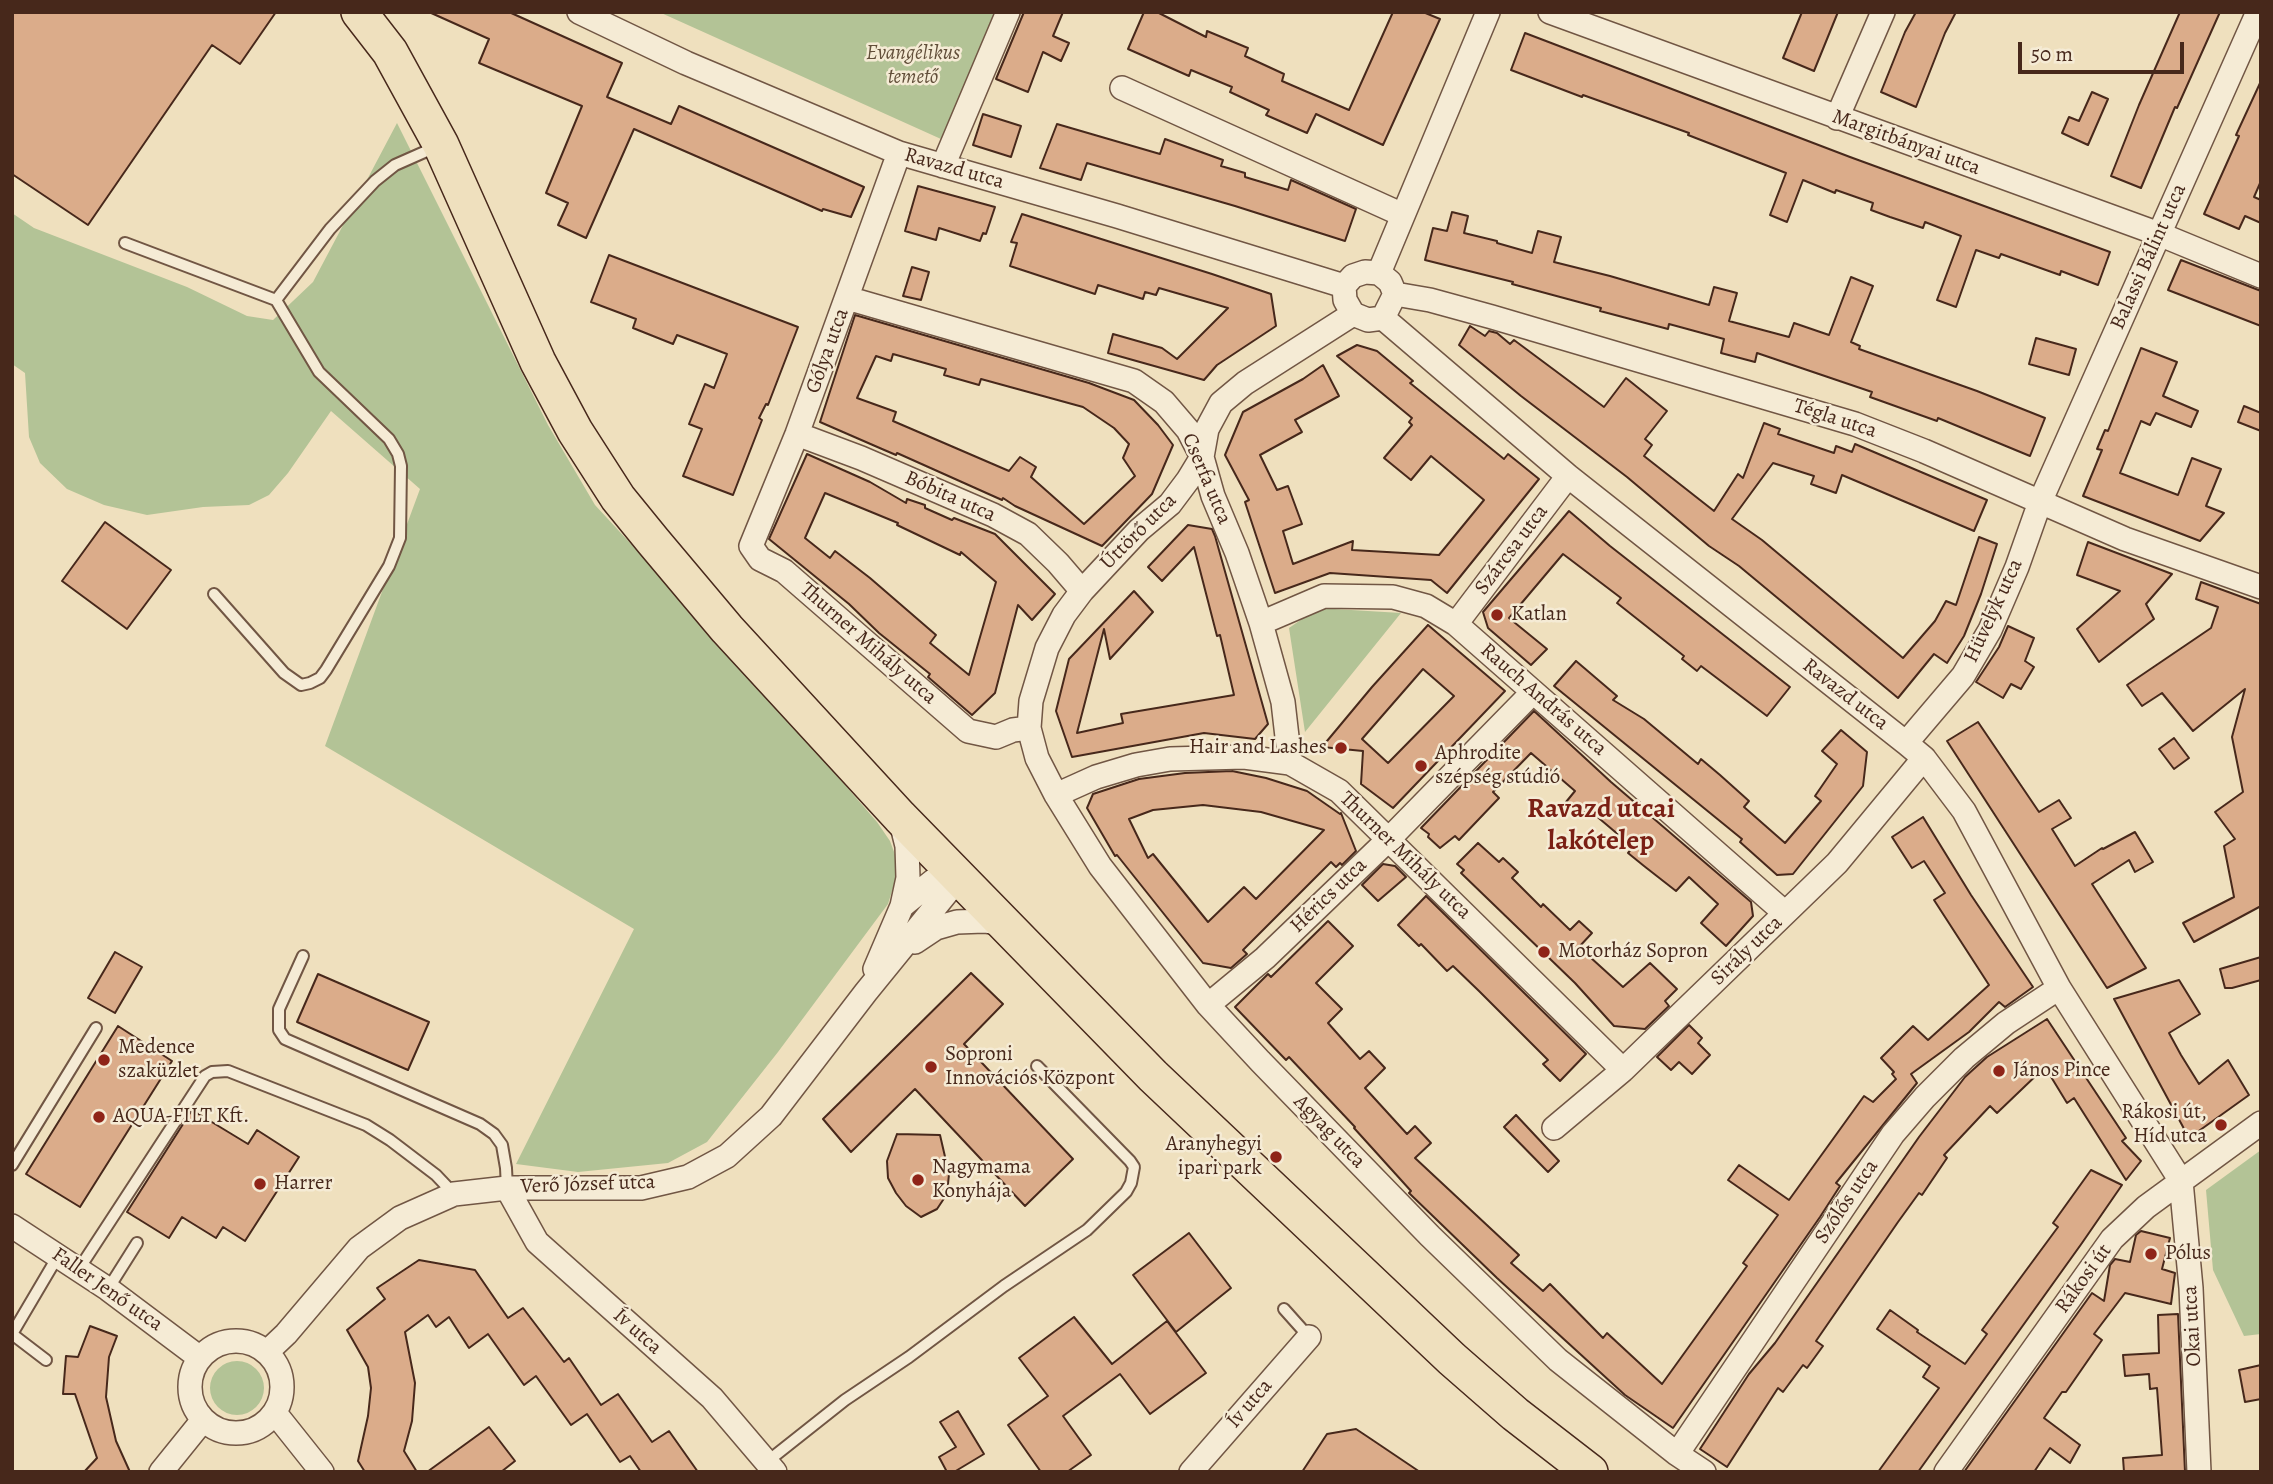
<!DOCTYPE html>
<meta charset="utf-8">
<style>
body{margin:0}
#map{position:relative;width:2273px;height:1484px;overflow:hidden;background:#efe0be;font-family:Alegreya,serif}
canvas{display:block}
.frame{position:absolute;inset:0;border:14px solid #47281b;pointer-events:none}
.scale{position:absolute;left:2018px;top:42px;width:166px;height:32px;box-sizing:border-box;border:4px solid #47281b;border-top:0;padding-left:9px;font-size:21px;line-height:24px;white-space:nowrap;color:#47281b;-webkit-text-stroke:5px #f5ebd5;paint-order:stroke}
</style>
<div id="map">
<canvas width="2273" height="1484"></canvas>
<div class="frame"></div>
<div class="scale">50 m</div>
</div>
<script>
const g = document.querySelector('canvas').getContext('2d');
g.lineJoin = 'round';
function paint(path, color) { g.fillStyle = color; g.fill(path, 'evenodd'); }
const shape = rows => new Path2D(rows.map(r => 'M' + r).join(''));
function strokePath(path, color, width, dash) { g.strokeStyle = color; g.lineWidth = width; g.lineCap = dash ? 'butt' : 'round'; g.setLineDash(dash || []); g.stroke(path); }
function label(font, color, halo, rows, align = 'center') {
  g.font = font + ' Alegreya,serif'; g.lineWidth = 5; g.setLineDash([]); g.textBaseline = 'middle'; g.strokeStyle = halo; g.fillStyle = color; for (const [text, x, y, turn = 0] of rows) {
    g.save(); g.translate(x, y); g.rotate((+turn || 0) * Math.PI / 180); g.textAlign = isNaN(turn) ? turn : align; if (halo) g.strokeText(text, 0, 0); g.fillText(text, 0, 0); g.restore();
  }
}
const green = shape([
 [659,12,996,12,941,139],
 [397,123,548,425,595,505,715,635,877,822,890,841,897,860,895,881,888,904,778,1052,707,1142,668,1163,578,1172,516,1164,634,929,325,746,420,489,331,411,288,473,269,495,249,505,203,507,147,515,104,505,67,489,40,463,29,437,25,373,12,364,12,213,34,228,187,287,247,316,273,320,313,282],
 [1318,608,1401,613,1305,732,1289,628],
 [2261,1150,2261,1334,2244,1336,2213,1270,2206,1190],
 '210 1388a27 27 0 1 1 54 0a27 27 0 1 1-54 0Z'
]);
const building = shape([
 [12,12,276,12,240,64,212,45,88,225,12,174,12,12],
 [429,12,509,12,622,63,607,97,671,124,679,106,864,187,851,217,823,209,822,211,634,129,586,238,558,225,568,203,546,193,582,106,479,63,489,39,429,12],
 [1024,12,1063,12,1053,36,1069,43,1061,61,1043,52,1028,92,996,79,1024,12],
 [1144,12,1157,12,1206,37,1207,31,1248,48,1245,56,1284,74,1282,81,1349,110,1393,12,1423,12,1440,19,1383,145,1316,114,1307,133,1266,115,1269,110,1230,92,1232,87,1191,70,1189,76,1128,49,1144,12],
 [1802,12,1838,12,1814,71,1783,58,1802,12],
 [1916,12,1956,12,1945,33,1916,107,1881,92,1905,32,1916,12],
 [2180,12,2220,12,2177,108,2175,107,2141,188,2111,176,2139,105,2180,12],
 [1525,33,1850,157,2110,252,2098,285,2061,271,2060,275,2001,254,1999,258,1976,250,1956,307,1937,300,1961,236,1925,222,1923,228,1890,217,1871,210,1873,203,1836,190,1835,193,1803,180,1787,222,1770,215,1786,173,1688,135,1689,133,1583,95,1582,97,1511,70,1525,33],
 [2261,81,2261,181,2254,197,2261,200,2261,223,2245,216,2239,229,2204,214,2239,136,2236,135,2261,81],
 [2092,92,2108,99,2088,145,2062,133,2069,117,2079,121,2092,92],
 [983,114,1021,126,1011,157,973,145,983,114],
 [1057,124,1160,154,1165,139,1223,160,1221,166,1245,173,1245,177,1288,190,1291,180,1356,209,1345,241,1235,206,1087,163,1081,180,1040,168,1057,124],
 [918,186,995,207,986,234,983,233,980,241,939,228,936,240,905,231,918,186],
 [1452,212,1468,216,1464,233,1497,241,1497,243,1532,253,1538,231,1561,237,1554,262,1610,276,1709,305,1714,287,1737,293,1729,321,1789,337,1794,323,1829,335,1851,277,1873,286,1851,342,1860,346,1859,349,1977,391,2045,418,2030,456,1938,418,1937,421,1870,397,1872,392,1757,353,1755,362,1721,353,1724,339,1669,324,1668,329,1600,311,1601,308,1512,284,1513,282,1425,260,1433,228,1447,231,1452,212],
 [1022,214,1212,274,1271,294,1276,326,1217,365,1204,380,1108,353,1113,334,1162,348,1177,359,1228,308,1159,288,1156,295,1145,292,1143,299,1098,285,1095,294,1010,266,1017,243,1011,242,1022,214],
 [609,255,798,327,768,405,766,404,759,418,762,420,733,495,683,476,702,429,689,424,705,384,714,388,727,354,677,335,673,344,633,328,636,319,591,302,609,255],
 [2181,260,2261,291,2261,326,2168,290,2181,260],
 [912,267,929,272,921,300,903,296,912,267],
 [855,315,1089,383,1134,400,1158,425,1173,445,1152,494,1102,546,1015,506,1003,498,1002,500,897,453,896,455,882,449,820,422,855,315],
 [893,354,946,369,944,375,979,385,981,379,1083,407,1114,428,1129,444,1123,458,1135,476,1084,524,1031,477,1036,467,1020,457,1009,471,893,421,896,412,857,398,876,356,891,361,893,354],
 [1470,326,1485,336,1489,331,1497,333,1510,344,1514,340,1604,407,1626,378,1667,411,1645,439,1652,445,1644,456,1714,511,1738,474,1743,478,1764,423,1780,429,1778,434,1834,453,1836,446,1852,452,1855,444,1987,500,1974,531,1842,475,1836,493,1811,484,1814,476,1773,463,1732,519,1762,540,1903,658,1935,621,1946,601,1956,605,1979,537,1997,544,1981,594,1964,636,1947,663,1934,654,1898,698,1739,566,1709,546,1627,477,1521,396,1459,345,1470,326],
 [2036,338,2076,349,2069,375,2029,364,2036,338],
 [1357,345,1377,351,1413,381,1410,383,1504,459,1508,454,1539,479,1447,593,1431,580,1330,573,1275,593,1245,502,1249,500,1225,455,1243,412,1303,379,1323,365,1339,396,1295,420,1302,432,1260,455,1277,490,1288,486,1302,524,1283,531,1293,564,1353,541,1352,550,1439,555,1484,500,1431,456,1411,480,1384,458,1412,425,1409,422,1412,418,1337,356,1357,345],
 [2141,348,2177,362,2163,396,2198,411,2191,427,2156,413,2150,425,2141,421,2120,473,2178,495,2192,458,2221,469,2206,506,2224,513,2200,541,2083,496,2102,450,2097,449,2105,430,2108,431,2141,348],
 [2244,406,2261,413,2261,431,2238,422,2244,406],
 [807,454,870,482,906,503,907,499,925,505,925,508,952,520,954,518,995,534,1055,594,1032,620,1018,605,995,693,972,715,928,677,930,674,879,633,849,604,769,539,807,454],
 [825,493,898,523,897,525,960,555,961,552,996,582,969,675,930,643,936,635,870,578,835,551,830,558,805,538,825,493],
 [1569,511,1610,546,1790,687,1767,716,1701,666,1697,671,1682,659,1684,656,1617,603,1621,598,1563,554,1509,618,1547,649,1531,665,1488,628,1483,612,1569,511],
 [105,522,171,570,127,629,62,581,105,522],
 [1188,525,1212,529,1215,536,1268,724,1255,739,1204,733,1072,757,1056,711,1069,659,1134,591,1153,612,1110,659,1104,629,1077,733,1123,723,1121,714,1234,695,1220,635,1217,636,1194,547,1162,581,1148,567,1188,525],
 [2088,542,2172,574,2146,604,2154,619,2099,662,2077,629,2120,591,2077,575,2088,542],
 [2201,582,2261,604,2261,906,2194,942,2183,923,2234,897,2224,846,2235,839,2215,812,2243,792,2232,737,2245,689,2193,731,2162,693,2142,706,2127,685,2211,628,2218,607,2196,599,2201,582],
 [1428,625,1505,691,1393,808,1361,784,1363,751,1322,747,1372,687,1428,625],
 [1423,669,1454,696,1388,763,1362,739,1423,669],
 [2008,626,2034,638,2025,661,2034,667,2021,689,2011,684,2003,698,1976,682,1999,647,2008,626],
 [1576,661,1617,696,1613,700,1644,719,1698,764,1701,759,1720,775,1749,801,1744,807,1785,843,1821,801,1815,796,1837,764,1822,751,1841,730,1867,752,1863,786,1793,874,1777,875,1740,842,1742,839,1554,686,1576,661],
 [1534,711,1611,782,1751,902,1753,916,1726,946,1701,923,1718,904,1689,877,1676,891,1644,866,1628,853,1633,847,1588,809,1581,815,1566,802,1575,791,1531,753,1493,792,1499,798,1459,840,1455,836,1440,848,1428,837,1429,834,1421,828,1534,711],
 [1978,722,2039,812,2059,800,2071,818,2052,829,2075,866,2102,848,2103,849,2135,832,2153,862,2135,872,2129,860,2092,884,2146,968,2107,988,1947,741,1978,722],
 [2174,738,2189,758,2174,769,2159,749,2174,738],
 [1232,771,1266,778,1307,791,1340,814,1341,813,1356,851,1342,865,1340,863,1336,867,1331,862,1243,950,1247,954,1231,968,1203,963,1117,855,1115,856,1087,808,1093,794,1139,779,1185,773,1232,771],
 [1203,805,1261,812,1324,830,1256,899,1244,887,1208,922,1153,854,1148,858,1129,819,1153,810,1203,805],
 [1923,817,1971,895,2033,987,2005,1007,1999,1002,1969,1032,1911,1074,1917,1083,1836,1183,1840,1186,1820,1217,1673,1428,1625,1395,1497,1278,1409,1193,1411,1191,1354,1128,1355,1127,1289,1057,1286,1060,1235,1007,1268,974,1271,977,1328,921,1353,946,1316,983,1342,1009,1328,1023,1360,1059,1369,1051,1385,1068,1365,1088,1407,1134,1415,1126,1431,1143,1415,1158,1519,1255,1511,1263,1543,1291,1550,1284,1603,1338,1607,1333,1662,1384,1747,1266,1743,1263,1778,1215,1728,1180,1739,1165,1789,1200,1864,1096,1873,1102,1896,1079,1892,1074,1894,1072,1881,1058,1913,1026,1928,1040,1989,985,1934,900,1945,893,1924,861,1912,868,1892,837,1923,817],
 [1478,843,1499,862,1503,858,1518,872,1512,878,1541,907,1543,904,1570,930,1579,921,1592,933,1579,947,1623,987,1650,963,1677,989,1665,1001,1669,1006,1645,1029,1614,1026,1575,983,1461,873,1464,870,1457,864,1478,843],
 [1383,864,1395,866,1406,877,1378,901,1362,885,1383,864],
 [1426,896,1586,1054,1560,1081,1543,1064,1548,1060,1479,991,1453,966,1447,971,1421,944,1419,946,1398,925,1426,896],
 [115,952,142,967,115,1013,88,998,115,952],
 [2261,957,2261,980,2232,988,2225,988,2220,969,2261,957],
 [971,973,1003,1004,964,1044,1073,1159,1025,1206,915,1089,851,1152,823,1119,971,973],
 [318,974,429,1022,408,1070,297,1022,318,974],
 [2179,980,2200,1014,2169,1033,2181,1055,2199,1084,2228,1060,2249,1095,2189,1138,2114,999,2179,980],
 [2047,1019,2126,1138,2122,1141,2141,1161,2126,1180,2074,1098,2067,1103,2045,1067,1997,1113,1990,1106,1944,1155,1947,1158,1922,1195,1919,1193,1898,1222,1816,1341,1823,1346,1807,1368,1803,1365,1783,1392,1778,1388,1727,1467,1700,1449,1749,1374,1775,1343,1919,1137,1965,1077,1987,1057,2047,1019],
 [1689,1025,1702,1038,1698,1043,1710,1055,1692,1074,1679,1062,1671,1070,1657,1057,1689,1025],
 [118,1026,172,1061,80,1207,26,1174,118,1026],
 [192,1110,248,1144,257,1130,299,1157,245,1241,223,1227,216,1238,182,1217,169,1238,127,1212,192,1110],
 [1516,1115,1559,1161,1548,1172,1504,1127,1516,1115],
 [897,1134,940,1135,949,1174,947,1194,937,1209,921,1217,906,1206,896,1193,888,1178,887,1161,897,1134],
 [2091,1170,2122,1185,2082,1243,1918,1472,1878,1472,1939,1388,1923,1377,1930,1366,1877,1329,1890,1310,1918,1330,1917,1332,1965,1364,1987,1334,1982,1330,2058,1227,2053,1223,2091,1170],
 [2141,1231,2170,1238,2162,1269,2175,1273,2171,1304,2125,1293,2094,1334,2102,1340,2066,1392,2062,1392,2044,1418,2080,1445,2070,1463,2050,1448,2034,1472,1964,1472,2092,1293,2104,1301,2110,1265,2115,1259,2130,1262,2136,1235,2141,1231],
 [1189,1233,1231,1288,1176,1332,1133,1275,1189,1233],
 [419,1260,475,1270,508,1318,523,1308,564,1362,569,1358,601,1405,618,1394,652,1442,669,1431,698,1472,641,1472,630,1456,620,1462,587,1414,571,1425,536,1376,524,1385,488,1334,469,1348,449,1317,436,1327,428,1315,405,1332,415,1383,412,1421,404,1451,417,1472,365,1472,358,1461,368,1416,371,1388,368,1367,347,1330,385,1299,377,1288,419,1260],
 [2178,1314,2185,1472,2124,1472,2123,1458,2162,1455,2157,1388,2150,1389,2149,1374,2125,1376,2123,1355,2159,1353,2158,1315,2178,1314],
 [1074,1317,1112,1364,1167,1321,1206,1373,1150,1414,1120,1374,1063,1416,1091,1455,1067,1472,1041,1472,1008,1425,1048,1396,1019,1358,1074,1317],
 [90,1326,117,1336,109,1357,106,1397,116,1441,130,1472,84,1472,97,1458,75,1394,63,1394,66,1356,78,1357,90,1326],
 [2261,1365,2261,1399,2245,1402,2239,1370,2261,1365],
 [958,1411,984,1454,954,1472,947,1472,939,1457,956,1447,940,1422,958,1411],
 [489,1427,515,1461,501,1472,427,1472,489,1427],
 [1356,1429,1371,1439,1420,1472,1302,1472,1327,1434,1356,1429]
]);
const lane = shape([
 [125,243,276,300,330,229,375,181,395,165,438,146],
 [214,594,284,673,301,685,310,683,320,678,326,670,389,566,400,538,401,466,398,454,389,439,319,372,276,300],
 [303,956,279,1009,279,1030,285,1039,480,1124,494,1134,502,1145,506,1168,507,1188],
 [12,1165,96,1028],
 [79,1269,205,1076,212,1072,228,1071,366,1125,390,1140,436,1175,454,1194],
 [108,1289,137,1243],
 [1284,1309,1309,1337],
 [46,1360,12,1334,58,1256],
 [768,1461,845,1400,909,1357,1004,1286,1087,1230,1126,1192,1131,1183,1134,1167,1130,1161,1037,1066]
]);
const street = shape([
 [579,12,686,63,899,153,1117,216,1344,286],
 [1550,12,2159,234,2261,276],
 [1122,88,1403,215],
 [1837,118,1883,12],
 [899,153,797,434,751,546,760,559,784,571,968,731,996,737,1013,730,1029,728],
 [943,166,1008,12],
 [1379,273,1488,12],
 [1395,294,1430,300,1492,317,1855,424,1924,451,2125,539,2261,587],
 [847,298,1134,381,1164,402,1188,430,1202,457,1213,496,1237,553,1261,623,1283,702,1290,763],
 [1353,314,1245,383,1221,403,1207,429,1202,457,1188,480,1170,504,1139,530,1082,591,1064,615,1047,648,1031,701,1029,728,1037,758,1056,795,1100,866,1208,1005,1260,1061,1430,1236,1558,1360,1677,1454,1704,1472],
 [1383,318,1395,294,1390,282,1379,273,1365,272,1353,276,1344,286,1345,300,1353,314,1368,320,1383,318,1568,476,1906,743,1924,758,1964,811,2059,988,2181,1181,2191,1288,2199,1472],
 [797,434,861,458,993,515,1028,534,1058,563,1082,591],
 [1261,623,1324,596,1393,597,1426,606,1456,624,1785,913],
 [1456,624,1568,476],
 [1906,743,1963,676,1990,630,2017,567,2040,502,2258,12],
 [1056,795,1096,777,1136,765,1170,759,1244,757,1290,763,1339,791,1623,1070],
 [902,906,933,881,943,877,958,875],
 [915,942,936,928,957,922,984,921,1004,924],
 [875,969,902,906,908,878,907,846,901,822],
 [1208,1005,1265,958,1389,839,1533,692],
 [1554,1128,1623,1070,1837,863,1924,758],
 [507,1188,537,1242,712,1398,775,1472],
 [12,1226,108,1289,200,1358],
 '190 1387a46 46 0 1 1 92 0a46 46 0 1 1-92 0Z',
 [267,1352,286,1334,359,1248,400,1218,454,1194,507,1188,641,1188,688,1177,727,1156,771,1116,866,992,953,885,958,875],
 [275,1413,322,1472],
 [1677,1454,1893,1134,1925,1097,1964,1058,2006,1023,2059,988],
 [161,1472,203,1420],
 [1191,1472,1309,1337],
 [1946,1472,2112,1239,2146,1207,2261,1123]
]);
const primary = shape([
 [359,12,390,52,441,145,538,362,575,431,618,498,653,541,727,629,900,817,1153,1076,1452,1359,1515,1414,1590,1472]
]);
const markers = [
 [1497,615,7,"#8f2418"],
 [1341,748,7,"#8f2418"],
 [1421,766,7,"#8f2418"],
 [1544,952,7,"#8f2418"],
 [104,1060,7,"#8f2418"],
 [931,1067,7,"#8f2418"],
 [1999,1071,7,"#8f2418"],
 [99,1117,7,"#8f2418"],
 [2221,1125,7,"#8f2418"],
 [1276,1157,7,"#8f2418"],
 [918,1180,7,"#8f2418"],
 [260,1184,7,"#8f2418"],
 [2151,1254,7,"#8f2418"]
];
const parkNames = [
 ["Evangélikus",913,54],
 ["temető",913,78]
];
const streetNames = [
 ["Margitbányai utca",1906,143,20],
 ["Ravazd utca",954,169,16],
 ["Balassi Bálint utca",2149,257,-66],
 ["Gólya utca",828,351,-70],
 ["Tégla utca",1835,419,18],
 ["Cserfa utca",1206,479,67],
 ["Bóbita utca",950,497,24],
 ["Úttörő utca",1139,532,-45],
 ["Szárcsa utca",1512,550,-53],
 ["Hüvelyk utca",1994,611,-65],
 ["Thurner Mihály utca",868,644,41],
 ["Ravazd utca",1845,695,38],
 ["Rauch András utca",1543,700,41],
 ["Thurner Mihály utca",1405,856,44],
 ["Hérics utca",1329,896,-44],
 ["Sirály utca",1747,951,-44],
 ["Agyag utca",1329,1132,46],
 ["Verő József utca",588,1185,-2],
 ["Szőlős utca",1847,1202,-56],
 ["Rákosi út",2084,1279,-54],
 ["Faller Jenő utca",107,1290,35],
 ["Okai utca",2193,1326,-93],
 ["Ív utca",637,1332,42],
 ["Ív utca",1250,1404,-49]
];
const poiNames = [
 ["Katlan",1511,615],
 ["Hair and Lashes",1327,748,"right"],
 ["Aphrodite",1435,754],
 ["szépség stúdió",1435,778],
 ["Motorház Sopron",1558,952],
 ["Medence",118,1048],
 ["szaküzlet",118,1072],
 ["Soproni",945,1055],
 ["Innovációs Központ",945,1079],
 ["János Pince",2013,1071],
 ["Rákosi út,",2207,1113,"right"],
 ["Híd utca",2207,1137,"right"],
 ["AQUA-FILT Kft.",113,1117],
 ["Aranyhegyi",1262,1145,"right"],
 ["ipari park",1262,1169,"right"],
 ["Nagymama",932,1168],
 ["Konyhája",932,1192],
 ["Harrer",274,1184],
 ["Pólus",2165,1254]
];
const districtNames = [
 ["Ravazd utcai",1601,810],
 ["lakótelep",1601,842]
];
paint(green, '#b3c396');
paint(building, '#dbac8a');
strokePath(building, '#47281b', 2);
strokePath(lane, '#715644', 14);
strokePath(street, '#715644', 26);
strokePath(primary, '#47281b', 38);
strokePath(lane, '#f5ebd5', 10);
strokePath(street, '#f5ebd5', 23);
strokePath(primary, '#efe0be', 35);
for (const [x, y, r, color] of markers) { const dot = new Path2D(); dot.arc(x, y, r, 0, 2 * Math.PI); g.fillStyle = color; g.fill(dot); strokePath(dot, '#f5ebd5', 2.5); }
label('italic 21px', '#624f3a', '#f5ebd5', parkNames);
label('21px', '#47281b', '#f5ebd5', streetNames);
label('21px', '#47281b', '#f5ebd5', poiNames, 'left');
label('bold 28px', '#7a1f14', '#f5ebd5', districtNames);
</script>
